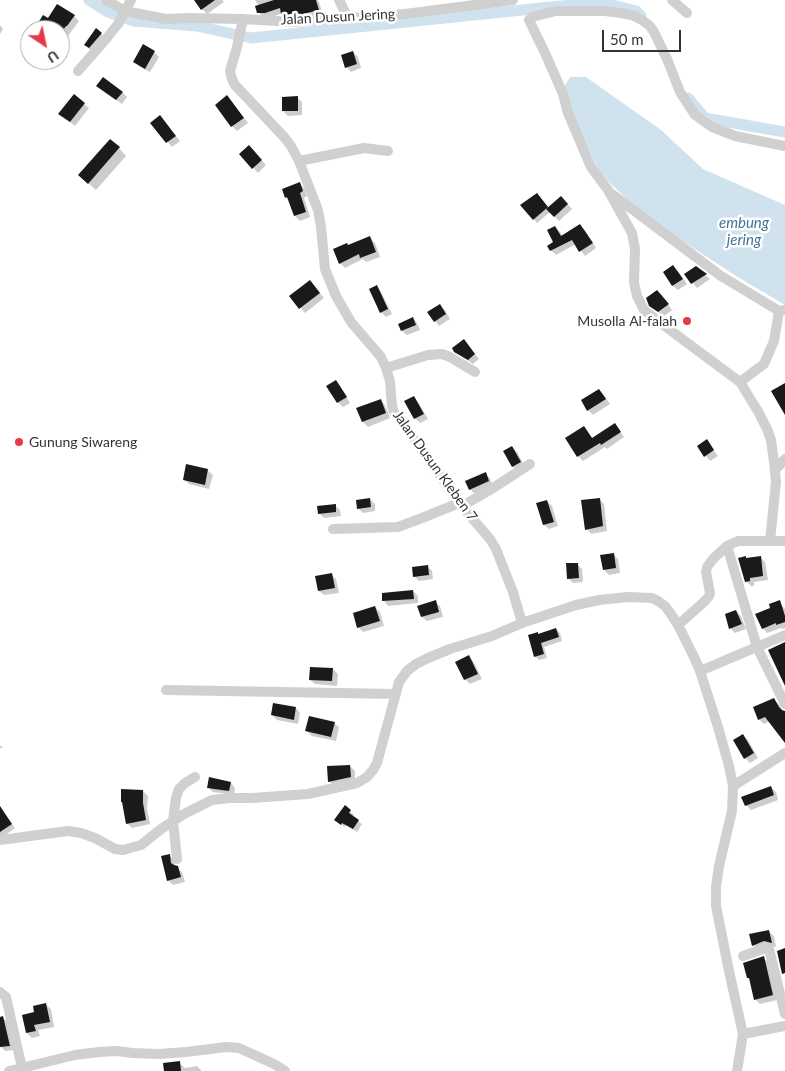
<!DOCTYPE html>
<style>
body{margin:0}
#map{position:relative;width:785px;height:1071px;overflow:hidden;background:#fff;font-family:Lato,sans-serif}
canvas{display:block}
.north{position:absolute;left:20px;top:20px;width:50px;height:50px;box-sizing:border-box;background:#fff;border:1px solid #adadad;border-radius:50%;rotate:146deg;font-size:14px;font-weight:700;line-height:20px;text-align:center;color:#333}
.north::after{content:'';display:block;margin:auto;width:18px;height:22px;background:#e63946;clip-path:polygon(50% 0,100% 100%,50% 72%,0 100%)}
.scale{position:absolute;left:602px;top:30px;width:79px;height:22px;box-sizing:border-box;border:2px solid #333;border-top:0;padding-left:6px;font-size:15px;line-height:18px;white-space:nowrap;color:#333;-webkit-text-stroke:4px #fff;paint-order:stroke}
</style>
<div id="map">
<canvas width="785" height="1071"></canvas>
<div class="north">U</div>
<div class="scale">50 m</div>
</div>
<script>
const g = document.querySelector('canvas').getContext('2d');
g.lineJoin = 'round';
function paint(path, color) { g.fillStyle = color; g.fill(path, 'evenodd'); }
const shape = rows => new Path2D(rows.map(r => 'M' + r).join(''));
function strokePath(path, color, width, dash) { g.strokeStyle = color; g.lineWidth = width; g.lineCap = dash ? 'butt' : 'round'; g.setLineDash(dash || []); g.stroke(path); }
function label(font, color, halo, rows, align = 'center') {
  g.font = font + ' Lato,sans-serif'; g.lineWidth = 5; g.setLineDash([]); g.textBaseline = 'middle'; g.strokeStyle = halo; g.fillStyle = color; for (const [text, x, y, turn = 0] of rows) {
    g.save(); g.translate(x, y); g.rotate((+turn || 0) * Math.PI / 180); g.textAlign = isNaN(turn) ? turn : align; if (halo) g.strokeText(text, 0, 0); g.fillText(text, 0, 0); g.restore();
  }
}
const water = shape([
 [570,77,586,77,661,130,703,169,785,205,785,305,736,276,675,236,629,201,610,183,599,171,567,101,564,87]
]);
const shadow = shape([
 [197,0,222,0,224,2,207,14,202,9],
 [255,0,317,0,319,2,323,15,310,19,287,19,285,16,294,16,295,14,284,13,284,15,282,13,270,18,263,17,258,12,259,6],
 [57,5,74,16,79,21,65,40,60,37,60,30,49,30,40,23,48,19],
 [0,25,3,29,0,34],
 [96,30,106,38,90,50,86,45],
 [154,52,159,57,150,72,140,67,135,62],
 [353,52,358,57,361,68,351,72,347,67],
 [102,90,122,92,127,97,122,104],
 [227,97,248,123,237,131,232,126],
 [297,98,302,102,302,115,288,116,283,111],
 [84,104,89,108,75,126,65,118],
 [164,122,180,141,172,147,152,123],
 [249,147,266,165,258,173,240,154],
 [119,148,126,156,96,190,88,183],
 [300,184,304,188,307,196,304,198,310,217,300,221,295,216,290,202,286,197,283,190],
 [561,197,572,209,559,221,550,212,537,223,534,219,541,199,549,208],
 [580,226,585,230,596,248,585,256,576,244,556,255,551,250,554,242,555,227,560,232,563,237],
 [370,238,375,243,380,257,366,262,363,259,345,268,340,263,348,246],
 [673,267,678,271,687,284,678,290,673,286,664,273],
 [696,268,710,279,697,288,686,274],
 [314,286,324,298,305,313,291,296],
 [377,287,381,292,392,314,386,317,381,312],
 [662,296,672,310,664,316,656,310],
 [440,306,445,310,450,319,439,326,435,321],
 [413,319,417,323,420,330,407,335,402,331,400,324],
 [464,340,479,359,473,364,461,356,455,351],
 [336,382,340,386,350,403,343,407,338,402,328,386],
 [599,390,604,395,610,404,593,415,588,410],
 [414,397,418,402,428,419,420,423,415,418],
 [380,400,385,405,390,418,368,427,363,422,358,409],
 [614,424,624,437,607,449,605,447,583,461,578,456,567,439,584,428,593,439],
 [707,441,718,456,710,461,698,446],
 [512,447,517,452,525,467,518,471,513,467,505,451],
 [187,466,208,471,213,475,209,489,189,484,184,479],
 [485,474,490,478,493,486,475,494,470,489],
 [370,499,375,504,375,511,363,513,358,508],
 [599,499,604,504,607,531,591,534,587,529],
 [547,501,552,506,558,526,549,529,544,525],
 [335,505,340,510,341,516,324,518,319,513],
 [613,554,618,559,620,573,609,575,604,570],
 [760,557,765,562,768,580,754,582,754,586,751,586,746,581],
 [577,564,582,569,583,582,573,583,568,578],
 [427,566,432,571,433,579,419,581,414,576],
 [331,574,336,579,339,593,324,595,319,591],
 [413,591,418,596,418,603,388,606,384,601],
 [435,602,440,606,443,617,427,621,422,617],
 [779,602,785,609,785,628,782,629,781,628,767,633,763,628,772,608],
 [375,607,380,612,384,626,363,632,359,628,354,614],
 [736,611,741,616,746,629,735,633,730,628],
 [556,629,560,633,562,641,544,647,547,658,539,660,535,656,539,635],
 [469,657,473,661,482,679,470,684,465,679],
 [333,669,338,674,337,686,315,684,310,680],
 [774,700,779,704,785,715,785,740,770,721,764,724,759,719],
 [296,708,300,713,298,724,277,720,272,715],
 [334,723,339,727,336,741,312,736,307,731],
 [743,736,748,740,758,758,750,763,745,758],
 [350,766,355,771,355,782,334,786,329,781],
 [231,783,235,788,234,795,213,792,208,787],
 [771,787,776,792,778,800,751,810,746,805],
 [143,791,148,796,147,809,150,824,132,828,127,823],
 [345,807,354,815,352,817,362,824,357,832,346,825,345,827,339,823],
 [0,808,15,828,0,839],
 [169,855,174,860,175,867,182,872,185,882,173,885,168,880],
 [769,932,774,936,776,947,770,946,757,950,753,945],
 [763,958,768,962,777,1000,760,1004,755,999,751,980,748,978],
 [46,1005,51,1009,54,1027,38,1030,40,1036,32,1038,27,1033,36,1013],
 [0,1018,3,1018,8,1022,14,1050,5,1051,0,1046],
 [179,1063,185,1068,197,1066,202,1071,166,1071]
]);
const canal = shape([
 [89,0,108,12,134,21,197,26,251,38,561,6,604,3,636,11,641,16],
 [688,98,705,118,785,132]
]);
const building = shape([
 [194,0,215,0,201,10],
 [274,0,316,0,319,10,299,15,298,12,288,15,281,14,280,8,265,13,257,13,255,6],
 [57,4,75,15,67,26,66,26,63,30,50,30,38,23,43,15,48,18],
 [96,28,102,33,89,48,84,45],
 [143,44,155,51,145,69,133,62],
 [353,51,357,64,345,68,341,55],
 [103,77,123,92,116,100,96,86],
 [74,94,85,103,70,122,58,114],
 [227,95,244,118,231,127,215,105],
 [298,96,298,111,282,111,282,97],
 [160,115,176,136,166,143,150,123],
 [110,139,120,147,88,184,78,175],
 [249,145,262,160,252,169,239,154],
 [300,182,303,191,300,193,306,212,294,216,287,197,285,198,282,189],
 [537,193,548,207,533,220,520,205],
 [561,196,568,204,554,217,546,209],
 [580,224,593,243,579,252,572,240,550,251,547,246,553,242,547,230,555,226,561,236],
 [370,236,376,252,360,258,359,254,339,264,333,249,347,243,348,245],
 [673,265,683,279,672,286,663,272],
 [696,266,707,274,691,284,684,274],
 [310,280,320,293,299,309,289,296],
 [377,285,388,309,380,313,369,289],
 [657,290,669,304,658,312,649,306,646,298],
 [440,304,446,314,434,322,427,312],
 [413,317,416,325,401,331,398,324],
 [464,339,475,354,468,360,454,352,452,348],
 [336,380,347,397,337,403,326,386],
 [785,383,785,415,771,391],
 [599,389,606,399,587,411,581,400],
 [414,396,424,414,414,419,404,401],
 [381,399,386,413,362,422,356,408],
 [615,423,621,432,601,445,600,443,577,457,565,438,584,426,592,438],
 [707,439,714,450,704,457,697,446],
 [512,446,521,462,512,467,503,451],
 [186,464,208,469,205,485,183,480],
 [486,472,489,481,469,490,465,481],
 [370,498,371,507,357,509,356,500],
 [600,498,603,526,585,530,581,500],
 [547,500,554,522,543,525,536,503],
 [336,504,336,512,318,514,317,506],
 [614,553,616,568,603,570,600,555],
 [746,556,746,558,761,556,763,576,750,578,750,581,745,582,738,558],
 [566,563,578,563,579,578,567,579],
 [428,565,429,575,413,577,412,567],
 [332,573,335,588,318,591,315,576],
 [413,590,414,599,382,601,382,593],
 [436,600,439,612,421,617,417,606],
 [780,600,785,616,785,622,776,625,776,623,762,629,755,614,770,608,769,604],
 [375,606,380,621,357,628,353,613],
 [736,610,742,624,729,629,725,614],
 [556,628,559,637,541,643,544,654,534,657,528,635,538,632,538,634],
 [785,642,785,686,768,650],
 [469,655,478,674,464,680,455,662],
 [310,667,333,668,332,681,309,680],
 [774,698,779,707,782,710,785,711,785,743,765,717,758,720,753,707],
 [273,703,296,707,294,720,271,715],
 [309,716,335,722,331,737,305,731],
 [743,734,754,753,744,759,733,740],
 [350,765,351,777,328,782,327,766],
 [209,777,231,782,229,791,207,788],
 [771,786,774,795,745,806,741,797],
 [121,789,143,790,143,803,146,820,126,824,122,802,121,802],
 [345,805,351,810,349,813,359,820,353,829,342,823,341,825,334,820],
 [0,806,12,824,0,832],
 [170,854,171,863,174,865,178,866,181,877,167,881,161,856],
 [769,930,772,943,764,941,752,946,749,934],
 [785,948,785,973,782,974,777,951],
 [764,956,773,995,754,1000,749,978,747,978,743,963],
 [46,1003,50,1022,34,1025,36,1031,26,1033,22,1015,34,1012,33,1006],
 [3,1016,10,1046,0,1047,0,1017],
 [180,1061,181,1071,164,1071,163,1063]
]);
const path = shape([
 [0,748,4,745]
]);
const street = shape([
 [106,0,125,11,166,19,189,18,243,19,294,22,405,14,513,0],
 [339,0,348,18],
 [672,0,687,13],
 [243,19,237,47,230,71,232,79,235,85,285,138,291,146,299,161,318,210,321,227,325,269,336,296,351,322,381,357,386,368,390,381,392,406,394,412,410,433,459,503,490,539,496,549,513,592,522,623],
 [78,71,106,39,118,24,131,0],
 [299,161,364,148,388,151],
 [612,194,721,276,779,311],
 [386,368,428,355,442,354,450,357,475,372],
 [740,382,764,364,774,341,779,311,785,310],
 [775,470,785,459],
 [462,506,490,490,530,464],
 [333,529,398,527,422,518,459,503],
 [770,541,776,482,774,462,771,440,767,429,759,413,740,382,682,339,644,310,637,296,634,283,635,249,632,233,608,190,591,167,568,113,563,94,545,53,529,20,532,17,556,11,605,11,621,13,632,15,642,20,650,26,654,32,667,59,680,92,695,115,712,127,735,136,785,146],
 [727,546,757,647,785,704],
 [678,625,705,601,709,596,710,593,706,572,707,567,713,559,727,546,738,541,785,541],
 [700,671,785,635],
 [166,690,396,694],
 [733,786,785,753],
 [0,840,68,831,81,833,95,838,115,849,123,850,141,845,161,829,184,814,212,800,230,798,252,798,308,794,357,783,367,777,373,770,377,763,399,682,407,671,416,664,428,658,450,649,492,636,522,623,576,605,599,600,628,597,652,598,658,601,665,606,671,614,678,625,695,659,700,671,718,727,729,766,733,786,732,811,719,866,716,887,716,906,729,971,743,1034,737,1071],
 [177,859,173,821,176,798,179,789,185,783,195,777],
 [743,956,766,948,769,949,785,1014],
 [0,992,6,997,22,1068],
 [743,1034,785,1026],
 [9,1071,75,1055,99,1052,117,1051,132,1053,159,1054,186,1052,226,1047,239,1048,274,1064,285,1071]
]);
const markers = [
 [687,321,5,"#e63946"],
 [19,442,5,"#e63946"]
];
const streetNames = [
 ["Jalan Dusun Jering",338,17,-3],
 ["Jalan Dusun Kleben 7",435,466,54]
];
const poiNames = [
 ["Musolla Al-falah",677,321],
 ["Gunung Siwareng",29,442,"left"]
];
const waterNames = [
 ["embung",744,223],
 ["jering",744,240]
];
paint(water, '#cfe2ee');
paint(shadow, '#0003');
strokePath(canal, '#cfe2ee', 11);
paint(building, '#1a1a1a');
strokePath(path, '#cdcdcd', 2, [2.5, 2.5]);
strokePath(street, '#d0d0d0', 10);
for (const [x, y, r, color] of markers) { const dot = new Path2D(); dot.arc(x, y, r, 0, 2 * Math.PI); g.fillStyle = color; g.fill(dot); strokePath(dot, '#fff', 2); }
label('14px', '#333', '#fff', streetNames);
label('14px', '#333', '#fff', poiNames, 'right');
label('italic 15px', '#3f7597', '#fff', waterNames);
</script>
